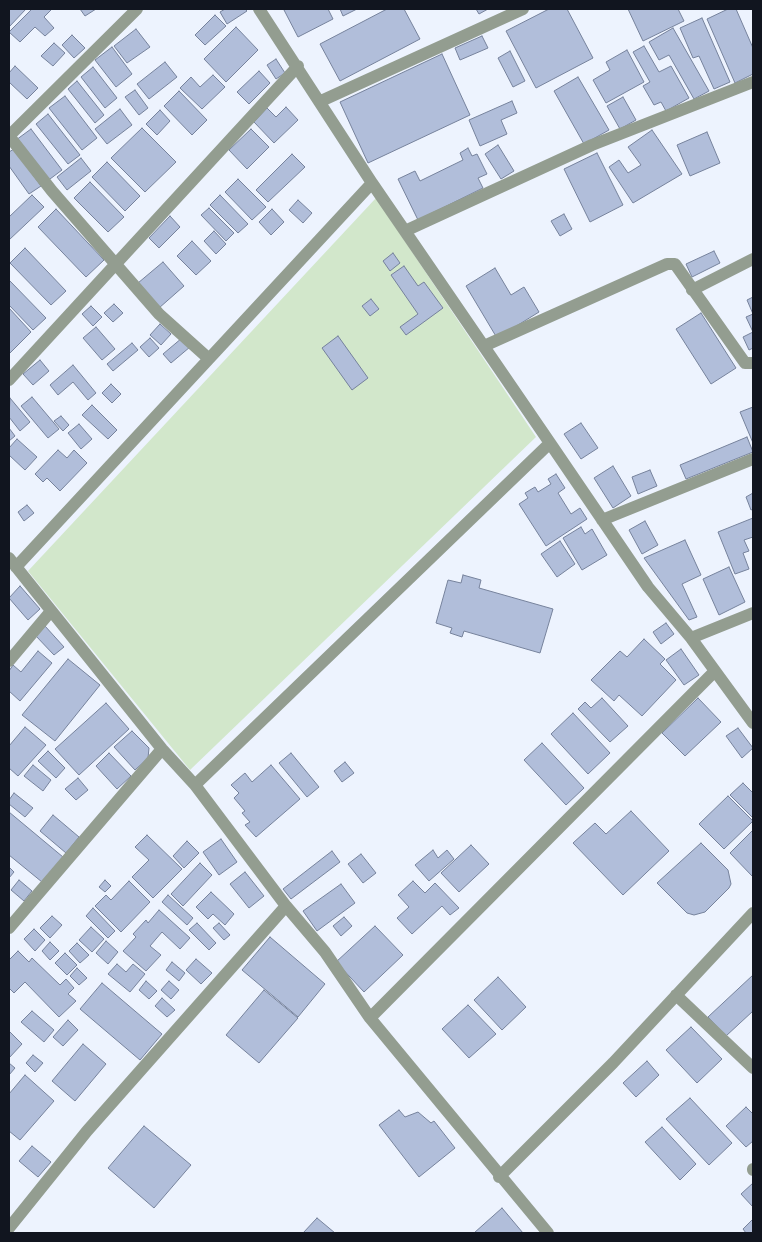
<!DOCTYPE html>
<style>
body{margin:0}
#map{position:relative;width:762px;height:1242px;overflow:hidden;background:#edf3fe;font-family:Merriweather,serif}
canvas{display:block}
.frame{position:absolute;inset:0;border:10px solid #11151f;pointer-events:none}
</style>
<div id="map">
<canvas width="762" height="1242"></canvas>
<div class="frame"></div>
</div>
<script>
const g = document.querySelector('canvas').getContext('2d');
g.lineJoin = 'round';
function paint(path, color) { g.fillStyle = color; g.fill(path, 'evenodd'); }
const shape = rows => new Path2D(rows.map(r => 'M' + r).join(''));
function strokePath(path, color, width, dash) { g.strokeStyle = color; g.lineWidth = width; g.lineCap = dash ? 'butt' : 'round'; g.setLineDash(dash || []); g.stroke(path); }
const green = shape([
 [376,198,536,437,190,770,28,571]
]);
const building = shape([
 [9,9,26,9,9,27,9,9],
 [32,9,52,9,44,17,54,28,45,36,35,27,20,42,9,32,32,9],
 [80,9,96,9,85,16,80,9],
 [225,9,245,9,247,11,227,24,220,12,225,9],
 [287,9,328,9,333,19,298,37,284,10,287,9],
 [340,9,357,9,343,16,340,9],
 [387,9,404,9,420,39,340,81,320,44,387,9],
 [476,9,488,9,479,14,476,9],
 [549,9,567,9,593,58,536,88,506,31,549,9],
 [628,9,678,9,684,21,643,41,628,9],
 [728,9,736,9,753,48,753,74,735,83,707,19,728,9],
 [215,15,226,26,205,45,195,35,215,15],
 [702,18,730,82,714,89,699,56,693,58,680,28,702,18],
 [236,27,258,50,226,82,204,59,236,27],
 [673,28,709,91,694,99,669,55,659,60,649,42,673,28],
 [136,29,150,47,127,63,114,46,136,29],
 [72,35,85,48,74,58,62,45,72,35],
 [482,36,488,48,460,60,455,48,482,36],
 [54,43,65,53,53,66,41,56,54,43],
 [644,46,659,72,671,66,689,98,666,111,661,102,654,105,643,86,650,82,633,52,644,46],
 [112,47,132,74,116,87,95,60,112,47],
 [627,50,644,82,606,103,593,80,610,70,606,62,627,50],
 [510,51,525,81,513,87,498,58,510,51],
 [442,54,470,115,368,163,340,102,442,54],
 [276,59,285,73,276,79,267,65,276,59],
 [165,62,177,77,149,99,137,84,165,62],
 [15,66,38,88,27,99,9,82,9,73,15,66],
 [93,67,117,98,105,108,81,77,93,67],
 [259,71,270,83,249,104,237,92,259,71],
 [213,75,225,87,202,109,180,88,191,77,200,87,213,75],
 [578,77,609,130,584,144,554,91,578,77],
 [77,81,104,115,95,123,68,89,77,81],
 [135,90,148,108,139,115,125,97,135,90],
 [179,91,207,120,192,135,164,106,179,91],
 [65,96,97,138,82,150,49,108,65,96],
 [623,97,636,120,620,129,607,106,623,97],
 [512,101,517,113,501,120,507,134,480,146,469,120,512,101],
 [286,107,298,120,274,143,254,122,267,108,276,117,286,107],
 [120,109,132,125,107,144,95,129,120,109],
 [160,110,170,121,157,135,146,124,160,110],
 [48,114,80,155,68,164,36,124,48,114],
 [142,128,176,162,145,192,111,158,142,128],
 [31,129,62,170,46,182,16,140,31,129],
 [251,129,269,147,247,169,229,150,251,129],
 [652,130,682,174,633,203,609,167,619,160,628,173,641,165,628,147,652,130],
 [707,132,720,163,690,176,677,145,707,132],
 [498,145,514,171,501,179,485,154,498,145],
 [468,148,472,156,477,154,487,174,478,178,483,188,418,220,398,179,415,171,420,181,463,160,460,153,468,148],
 [14,149,41,186,29,194,9,166,9,152,14,149],
 [597,153,623,205,590,222,564,169,597,153],
 [292,154,305,167,268,202,256,190,292,154],
 [81,158,91,171,67,190,57,177,81,158],
 [107,162,140,196,125,211,92,177,107,162],
 [238,179,266,207,252,220,225,192,238,179],
 [90,182,124,217,108,232,74,198,90,182],
 [32,195,44,207,9,240,9,217,32,195],
 [220,195,248,224,238,233,210,205,220,195],
 [298,200,312,213,303,223,289,210,298,200],
 [209,208,234,233,226,241,201,215,209,208],
 [56,209,104,260,86,277,38,227,56,209],
 [272,209,284,222,271,235,259,222,272,209],
 [564,214,572,229,560,236,551,221,564,214],
 [170,216,180,227,159,248,149,238,170,216],
 [214,231,226,244,216,254,204,241,214,231],
 [192,241,211,261,196,275,177,256,192,241],
 [25,248,66,291,51,305,10,263,25,248],
 [714,251,720,263,692,277,686,264,714,251],
 [393,253,400,263,390,271,383,261,393,253],
 [163,262,184,286,159,308,138,283,163,262],
 [404,266,418,286,424,282,443,308,406,335,400,327,418,314,391,275,404,266],
 [495,268,511,295,524,287,539,312,497,338,466,286,495,268],
 [9,280,46,318,33,330,9,305,9,280],
 [753,297,753,348,749,350,743,337,753,332,746,317,753,314,747,300,753,297],
 [371,299,379,309,370,316,362,306,371,299],
 [114,304,123,313,113,322,104,313,114,304],
 [91,306,102,317,93,326,82,314,91,306],
 [9,308,31,332,9,354,9,308],
 [701,313,736,368,711,384,676,329,701,313],
 [160,324,171,334,161,345,150,335,160,324],
 [96,327,115,349,102,360,83,338,96,327],
 [338,336,368,378,352,390,322,348,338,336],
 [150,338,159,348,149,357,140,347,150,338],
 [182,338,190,347,171,363,163,354,182,338],
 [132,343,138,350,113,371,107,364,132,343],
 [40,360,49,371,33,385,23,374,40,360],
 [73,365,96,393,88,400,73,382,58,395,50,385,73,365],
 [111,384,121,394,112,403,102,393,111,384],
 [32,397,59,429,48,438,21,406,32,397],
 [10,398,30,422,20,431,9,417,10,398],
 [92,405,117,430,108,439,82,415,92,405],
 [753,407,753,443,740,412,753,407],
 [61,416,69,425,63,431,54,421,61,416],
 [581,423,598,448,581,459,564,434,581,423],
 [79,424,92,439,81,449,68,433,79,424],
 [9,428,15,436,9,441,9,428],
 [747,437,753,452,686,479,680,465,747,437],
 [17,439,37,457,25,470,9,455,9,448,17,439],
 [58,450,67,458,74,450,87,463,60,491,47,478,43,482,35,474,58,450],
 [613,466,631,496,613,508,594,478,613,466],
 [650,470,657,486,638,494,632,477,650,470],
 [556,474,565,488,558,493,571,514,580,508,587,519,546,546,519,504,528,498,525,493,535,487,538,492,551,484,548,479,556,474],
 [753,493,753,509,751,510,746,497,753,493],
 [27,505,34,513,24,521,18,512,27,505],
 [753,518,753,537,744,540,749,551,743,553,749,569,735,574,718,532,753,518],
 [645,521,658,545,642,554,629,530,645,521],
 [581,527,585,534,592,529,607,555,582,570,563,538,581,527],
 [685,540,701,575,682,584,697,617,689,620,644,558,685,540],
 [560,541,575,564,557,577,541,554,560,541],
 [729,567,745,602,719,615,703,579,729,567],
 [463,575,481,580,479,588,553,609,540,653,464,631,462,637,450,633,452,628,436,623,448,580,461,583,463,575],
 [20,586,40,609,28,620,9,598,20,586],
 [666,623,674,634,661,644,653,632,666,623],
 [45,626,64,647,54,655,35,635,45,626],
 [644,639,665,659,660,664,676,680,642,716,619,695,614,701,591,680,620,651,627,657,644,639],
 [681,649,699,675,684,685,666,660,681,649],
 [38,651,52,663,20,701,9,691,9,671,13,665,21,672,38,651],
 [68,659,100,685,55,741,22,715,68,659],
 [602,698,628,726,610,742,578,709,585,702,591,708,602,698],
 [698,698,721,722,685,756,662,733,698,698],
 [106,703,129,729,79,775,55,749,106,703],
 [573,713,610,753,588,774,551,734,573,713],
 [25,727,46,745,18,776,9,768,9,746,25,727],
 [738,728,753,748,742,758,726,736,738,728],
 [132,731,149,748,148,758,135,770,114,747,132,731],
 [542,743,584,788,566,805,524,760,542,743],
 [48,751,65,768,56,778,38,761,48,751],
 [109,753,131,776,117,789,96,766,109,753],
 [291,753,319,787,307,797,279,763,291,753],
 [345,762,354,773,342,782,334,771,345,762],
 [33,765,51,780,43,791,24,776,33,765],
 [271,765,300,799,256,837,245,825,250,822,242,813,245,811,234,798,239,793,231,785,245,773,252,782,271,765],
 [78,778,88,790,76,800,65,789,78,778],
 [743,783,753,793,753,818,730,795,743,783],
 [14,793,33,808,25,817,9,804,9,800,14,793],
 [728,796,753,821,724,849,699,824,728,796],
 [631,811,669,851,623,895,573,843,595,823,606,834,631,811],
 [9,812,63,857,42,882,9,855,9,812],
 [53,815,79,837,66,853,40,831,53,815],
 [753,830,753,877,730,853,753,830],
 [147,835,182,869,153,898,132,877,149,860,135,847,147,835],
 [221,839,237,862,219,875,203,852,221,839],
 [187,841,199,853,184,868,173,856,187,841],
 [701,843,728,870,731,884,729,888,705,912,694,915,687,913,657,883,701,843],
 [471,845,489,864,459,892,441,873,471,845],
 [433,850,438,858,447,850,454,859,429,881,415,865,433,850],
 [332,851,340,862,291,899,283,889,332,851],
 [361,854,376,873,363,883,348,864,361,854],
 [200,863,212,875,183,906,171,894,200,863],
 [9,867,14,872,9,878,9,867],
 [245,872,264,896,249,908,230,884,245,872],
 [19,880,32,891,24,901,11,890,19,880],
 [105,880,111,886,105,892,99,887,105,880],
 [129,881,150,902,121,932,95,906,106,895,111,900,129,881],
 [413,881,425,893,435,883,459,908,450,915,442,906,412,934,397,918,409,907,398,895,413,881],
 [341,884,355,903,317,931,303,911,341,884],
 [211,892,234,914,225,925,213,914,208,919,196,907,211,892],
 [168,895,193,918,187,925,162,902,168,895],
 [93,908,115,931,108,938,86,916,93,908],
 [159,910,190,938,180,949,162,932,150,946,161,955,146,971,123,951,136,937,133,934,146,920,148,923,159,910],
 [52,916,62,925,50,938,40,928,52,916],
 [344,917,352,926,341,936,333,926,344,917],
 [197,923,216,943,209,950,189,930,197,923],
 [219,923,230,935,224,940,213,928,219,923],
 [375,926,403,955,364,992,336,962,375,926],
 [91,927,104,939,92,952,79,940,91,927],
 [34,929,45,940,35,951,24,939,34,929],
 [270,937,325,984,298,1017,242,970,270,937],
 [106,941,118,952,108,964,96,953,106,941],
 [50,942,59,951,50,960,42,951,50,942],
 [77,943,89,955,80,963,69,951,77,943],
 [18,951,29,962,32,958,60,985,66,979,74,988,68,994,76,1001,59,1017,25,982,14,993,9,988,9,960,18,951],
 [65,953,77,965,67,975,55,963,65,953],
 [196,959,212,973,201,984,186,970,196,959],
 [172,962,185,973,179,981,166,970,172,962],
 [117,964,126,972,133,964,145,974,130,992,108,974,117,964],
 [77,968,87,978,79,985,70,976,77,968],
 [753,975,753,1011,726,1036,708,1017,753,975],
 [498,977,526,1007,502,1030,474,1000,498,977],
 [146,981,157,991,149,999,139,990,146,981],
 [169,981,179,990,171,999,161,990,169,981],
 [102,983,162,1034,140,1060,80,1009,102,983],
 [264,990,298,1018,259,1063,226,1035,264,990],
 [162,998,175,1010,167,1017,155,1006,162,998],
 [468,1005,496,1034,469,1058,442,1029,468,1005],
 [32,1011,54,1030,44,1042,21,1022,32,1011],
 [68,1020,78,1030,63,1046,53,1037,68,1020],
 [691,1027,722,1059,697,1083,666,1050,691,1027],
 [9,1031,22,1044,9,1058,9,1031],
 [83,1044,106,1064,75,1101,52,1081,83,1044],
 [33,1055,43,1063,35,1072,26,1063,33,1055],
 [647,1061,659,1075,636,1097,623,1083,647,1061],
 [9,1063,15,1068,9,1075,9,1063],
 [25,1075,54,1101,20,1140,9,1131,9,1094,25,1075],
 [690,1098,732,1143,709,1165,666,1119,690,1098],
 [746,1107,753,1114,753,1141,746,1147,726,1126,746,1107],
 [399,1110,405,1117,418,1112,431,1123,434,1121,455,1148,419,1177,379,1125,399,1110],
 [144,1126,191,1165,154,1208,108,1168,144,1126],
 [662,1127,696,1164,680,1180,645,1142,662,1127],
 [32,1146,51,1162,38,1177,19,1161,32,1146],
 [753,1183,753,1207,741,1194,753,1183],
 [502,1208,523,1233,474,1233,502,1208],
 [317,1218,335,1233,303,1233,317,1218],
 [753,1219,753,1233,746,1233,743,1229,753,1219]
]);
const minor = shape([
 [259,9,372,183],
 [321,101,523,9],
 [9,136,52,191,159,314,208,358],
 [9,136,137,9],
 [405,231,592,145,753,82],
 [692,290,753,259],
 [484,346,667,264,675,264,745,363,753,363],
 [9,380,298,66],
 [550,443,648,587,691,638,753,723],
 [602,520,753,459],
 [9,558,162,749,195,785,286,906,325,952,370,1018,548,1233],
 [16,567,372,183,550,443,195,785],
 [691,638,753,613],
 [9,661,51,611],
 [9,928,162,749],
 [676,995,753,1068],
 [370,1018,714,672],
 [753,1170,753,1169],
 [499,1177,613,1063,753,913],
 [9,1228,87,1131,286,906]
]);
paint(green, '#d2e7cb');
paint(building, '#b1beda');
strokePath(building, '#76829c', 1);
strokePath(minor, '#939d90', 12);
</script>
